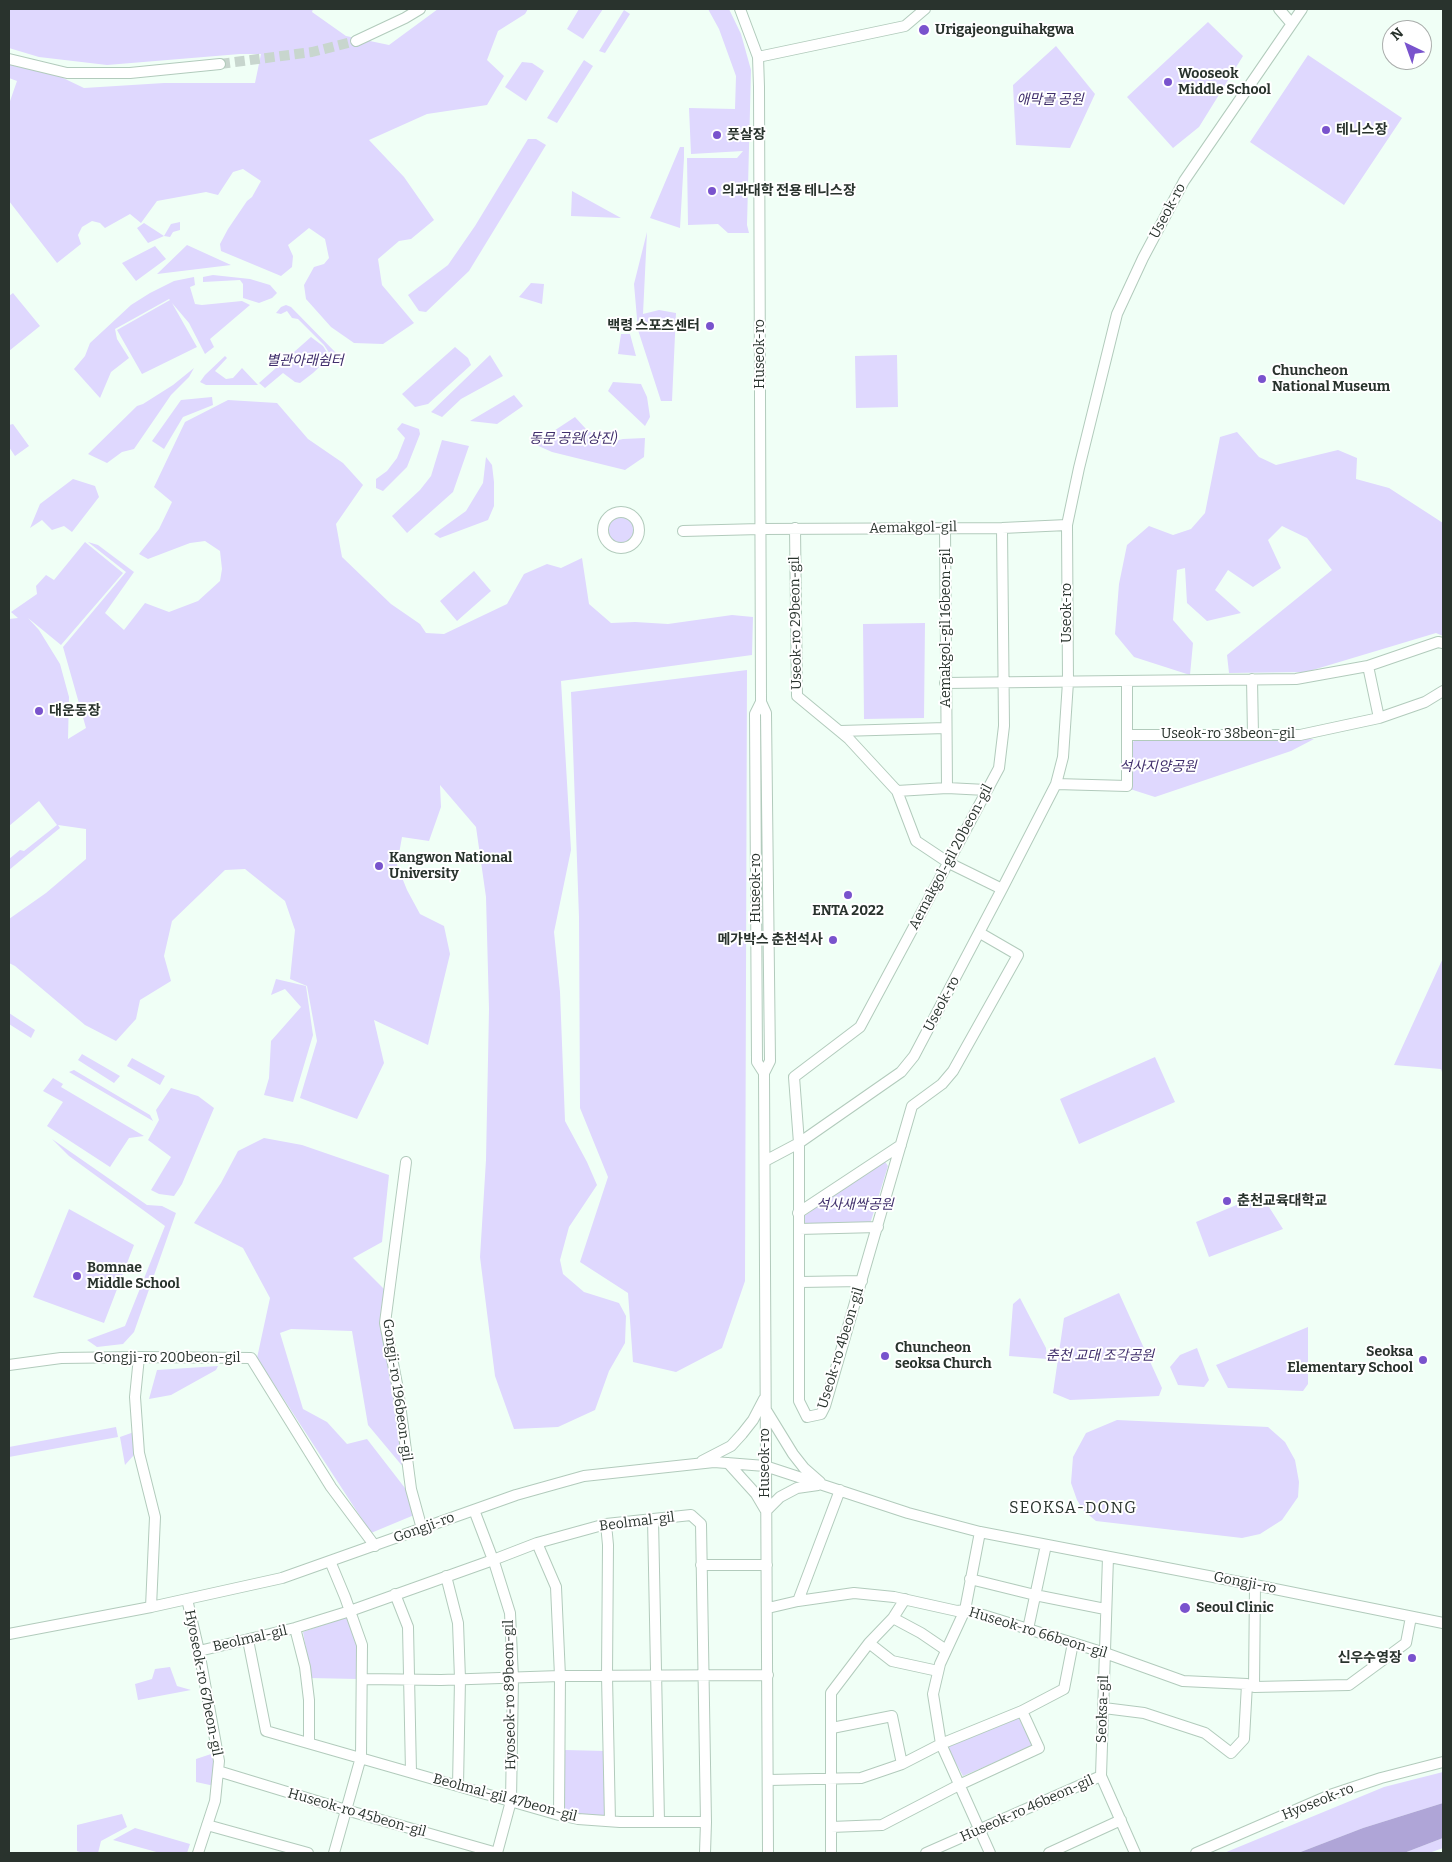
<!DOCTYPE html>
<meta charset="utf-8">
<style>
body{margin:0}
#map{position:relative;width:1452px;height:1862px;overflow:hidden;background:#f0fff6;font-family:Bitter,serif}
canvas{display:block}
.frame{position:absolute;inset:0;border:10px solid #29332d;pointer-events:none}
.north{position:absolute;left:1382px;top:20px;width:50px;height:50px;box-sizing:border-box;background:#fff;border:1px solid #a9adab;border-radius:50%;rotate:318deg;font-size:14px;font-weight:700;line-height:20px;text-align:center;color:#29332d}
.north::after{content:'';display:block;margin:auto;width:18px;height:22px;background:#7953cd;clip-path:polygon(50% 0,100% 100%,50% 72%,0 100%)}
</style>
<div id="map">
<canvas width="1452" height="1862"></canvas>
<div class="frame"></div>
<div class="north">N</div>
</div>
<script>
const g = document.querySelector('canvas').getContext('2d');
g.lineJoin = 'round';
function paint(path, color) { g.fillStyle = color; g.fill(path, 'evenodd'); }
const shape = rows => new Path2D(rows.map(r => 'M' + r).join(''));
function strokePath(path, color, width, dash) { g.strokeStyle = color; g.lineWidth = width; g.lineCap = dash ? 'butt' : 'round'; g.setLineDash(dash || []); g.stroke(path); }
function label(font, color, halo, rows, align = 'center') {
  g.font = font + ' Bitter,"Noto Sans KR",serif'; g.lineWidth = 4; g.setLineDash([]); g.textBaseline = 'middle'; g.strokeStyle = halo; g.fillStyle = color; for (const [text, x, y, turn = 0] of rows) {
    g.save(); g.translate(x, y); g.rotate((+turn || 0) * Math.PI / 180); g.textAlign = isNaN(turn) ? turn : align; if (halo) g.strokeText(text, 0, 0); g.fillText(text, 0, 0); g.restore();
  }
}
const green = shape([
 [9,9,313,9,312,12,346,36,389,45,438,9,528,9,525,14,498,31,487,60,504,76,487,105,427,114,369,140,404,177,434,220,411,239,399,241,378,259,382,285,414,323,383,344,354,343,331,327,306,299,304,285,314,267,324,264,329,258,325,239,309,228,288,245,293,256,292,267,281,276,221,251,220,244,228,229,247,201,252,197,261,181,243,169,233,172,218,195,206,192,157,201,141,223,130,214,105,228,100,223,92,221,82,227,78,235,81,244,57,263,9,201,9,104,17,81,9,78,9,63,61,77,84,88,164,83,255,83,261,54,240,54,107,65,39,57,9,48],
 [579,9,603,9,583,39,567,29],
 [708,9,729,9,741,34,751,70,747,225,749,233,728,233,718,224,688,225,687,158,737,158,743,151,691,154,689,108,735,109,736,76,719,29],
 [624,10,630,14,605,53,599,51],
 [1208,22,1243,56,1199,127,1173,148,1127,97],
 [1056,46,1095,94,1070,148,1016,145,1013,85],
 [1308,55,1402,118,1344,205,1250,142],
 [584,60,593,66,557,123,547,118],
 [522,62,532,63,544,71,526,101,505,87],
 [528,139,536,139,546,145,469,271,426,312,419,311,408,295,448,265,475,226],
 [680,147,684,147,684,158,680,228,650,218],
 [572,191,621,218,571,216],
 [180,222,180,230,173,232,170,237,164,236,148,243,137,228,144,223,164,236,171,224],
 [647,232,643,314,659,310,676,313,672,401,661,401,638,330,634,284],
 [187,245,231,265,157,274],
 [155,246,166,259,136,281,122,263],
 [213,275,250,279,270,285,277,293,272,298,259,303,243,298,243,284,240,280,203,282,203,277],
 [194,277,195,285,190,287,195,304,202,305,242,301,250,305,210,339,214,347,205,354,189,323,172,303,197,347,142,374,117,330,170,300,169,299,115,329,117,339,129,358,111,372,100,398,74,369,85,356,90,343,131,305,150,293,174,281],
 [531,283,544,284,542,304,519,297],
 [13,293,40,326,9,351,9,296],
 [286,305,291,307,337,354,338,356,335,359,333,360,332,357,324,345,298,319,292,318,287,311,281,314,276,313,281,307],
 [621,334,630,334,636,356,618,354],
 [311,337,323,346,330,357,313,373,300,383,295,382,283,373,265,388,259,383],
 [455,347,468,358,471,365,428,404,415,407,402,394],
 [490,355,503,376,461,399,442,417,431,412],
 [897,355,898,407,856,408,855,356],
 [225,356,227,358,215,371,226,379,233,378,242,368,258,385,206,385,200,382,205,375],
 [194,368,189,377,171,395,158,414,134,449,122,452,107,463,88,454,137,406,143,404,173,385],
 [613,382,641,384,647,397,650,417,645,426,608,391],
 [514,395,523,406,497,424,470,421],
 [212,397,213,405,183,417,164,449,152,441,181,400],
 [228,400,277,403,308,439,343,463,363,485,336,524,342,557,391,604,420,624,426,633,444,634,507,604,524,574,547,564,561,568,582,558,589,604,611,623,635,622,668,624,732,615,753,617,752,655,561,681,571,850,554,932,560,992,565,1121,587,1162,597,1185,569,1227,560,1260,563,1274,584,1292,619,1303,626,1316,625,1343,609,1371,595,1410,558,1427,514,1429,495,1376,480,1257,486,1160,489,1009,486,897,476,827,440,785,441,807,429,841,402,837,397,865,407,890,420,914,444,926,450,954,428,1045,374,1020,384,1063,357,1119,300,1098,317,1041,307,986,290,979,295,930,285,901,245,869,225,870,172,921,164,956,171,981,140,1000,136,1019,116,1041,85,1025,15,966,9,963,9,919,46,893,86,859,86,829,58,825,60,828,9,870,9,859,20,850,24,851,57,825,39,801,9,826,9,619,18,618,11,612,37,594,36,586,46,575,54,580,85,542,123,573,61,645,28,618,39,630,60,664,69,697,68,739,86,728,63,647,126,572,88,542,98,545,134,572,105,613,124,630,145,603,169,612,198,601,220,581,222,569,220,551,205,541,190,543,148,559,139,554,159,529,172,502,154,487,185,422],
 [575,417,586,429,606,443,623,439,645,438,644,457,625,470,552,452,534,444],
 [402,423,419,429,420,434,407,467,383,491,376,488,376,479,387,471,397,458,405,438,397,429],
 [13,424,29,446,15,456,9,447,9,425],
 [1237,432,1259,457,1276,465,1338,450,1357,458,1356,479,1389,488,1443,523,1443,636,1436,633,1306,672,1229,673,1227,655,1332,570,1307,538,1282,526,1268,540,1281,568,1253,587,1228,570,1215,590,1241,613,1207,621,1187,603,1185,568,1177,570,1173,620,1193,643,1190,675,1134,657,1115,634,1119,584,1127,545,1149,526,1173,535,1191,529,1205,513,1220,437],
 [442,440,469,446,453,492,407,533,392,516,420,490,431,476],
 [486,457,492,465,494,482,494,506,488,520,440,538,434,534,466,511,483,483],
 [73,479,95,486,99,497,72,532,64,526,52,530,42,520,30,528,40,504],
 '607 530a15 15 0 1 1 30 0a15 15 0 1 1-30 0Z',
 [474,571,491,591,457,621,440,601],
 [925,623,924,718,864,719,863,624],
 [747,670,745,1281,722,1348,676,1372,633,1362,628,1293,580,1262,608,1177,580,1108,579,917,571,692],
 [1136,739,1314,739,1291,751,1155,797,1130,789,1131,744],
 [1443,958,1443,1075,1441,1069,1394,1065],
 [276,979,306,986,313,1035,293,1102,264,1095,269,1078,271,1041,301,1007,285,989,271,995],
 [9,1013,35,1030,31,1038,9,1024],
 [82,1054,120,1076,114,1083,78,1060],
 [1155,1057,1175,1102,1079,1144,1060,1099],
 [132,1058,165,1076,160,1085,127,1066],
 [74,1070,150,1115,153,1121,69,1072],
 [53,1078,63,1084,61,1087,144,1136,129,1138,110,1167,47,1126,63,1102,43,1091],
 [171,1088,198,1096,214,1108,182,1184,174,1196,159,1194,151,1190,171,1157,148,1140,159,1120,156,1110],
 [264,1138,302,1145,389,1175,382,1242,353,1258,389,1294,389,1322,414,1480,368,1425,352,1331,291,1329,280,1333,303,1409,327,1422,347,1444,367,1439,415,1501,419,1513,371,1533,257,1358,270,1298,243,1248,194,1223,221,1183,238,1151],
 [52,1139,147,1205,162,1206,176,1213,134,1332,123,1344,97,1347,87,1340,125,1326,165,1226,69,1156],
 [884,1160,888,1166,870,1224,806,1226,803,1217],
 [1253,1198,1269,1207,1283,1229,1209,1257,1196,1222],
 [69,1209,134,1245,104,1323,33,1297],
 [1119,1293,1162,1388,1159,1396,1070,1400,1053,1393,1064,1318],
 [1020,1298,1046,1348,1047,1359,1009,1356,1013,1304],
 [1308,1327,1308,1384,1303,1391,1228,1388,1216,1365],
 [1197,1348,1209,1380,1204,1387,1178,1385,1170,1367,1180,1355],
 [218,1366,216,1370,171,1395,149,1399,157,1370],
 [1117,1420,1268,1427,1285,1442,1295,1460,1299,1482,1298,1497,1282,1520,1260,1534,1242,1538,1096,1521,1084,1511,1077,1500,1071,1483,1073,1457,1086,1433],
 [116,1427,118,1437,9,1457,9,1447],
 [134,1432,134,1455,125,1465,120,1437],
 [351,1615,361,1652,358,1679,309,1678,307,1655,303,1632],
 [170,1667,177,1686,191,1690,138,1700,135,1684,152,1679,155,1669],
 [1018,1717,1033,1746,963,1776,947,1747],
 [565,1750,606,1751,607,1816,582,1817,563,1812],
 [217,1752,224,1768,219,1787,196,1782,196,1759],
 [1443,1772,1443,1803,1363,1828,1298,1853,1224,1853,1384,1787],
 [122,1814,127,1827,101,1841,98,1853,83,1853,77,1851,77,1825],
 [135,1828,190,1844,187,1853,160,1853,113,1840],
 [1443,1838,1443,1848,1429,1853,1404,1853]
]);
const water = shape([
 [1443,1803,1443,1838,1404,1853,1298,1853,1363,1828]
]);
const minorTunnel = shape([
 [220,64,312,52,356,41]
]);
const minor = shape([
 [740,9,758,57,759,87,761,702,766,713,770,1061,764,1073,768,1853],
 [1279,9,1291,23],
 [356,41,405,18,420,9],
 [758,57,905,26,925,9],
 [9,59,67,73,130,73,220,64],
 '603 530a18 18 0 1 1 36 0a18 18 0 1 1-36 0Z',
 [795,528,797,696,849,739,897,791,916,841,949,863,1002,889],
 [945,528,947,788],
 [683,531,760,529,1002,528,1067,525],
 [1368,666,1379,718],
 [1252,679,1253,735],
 [945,683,1296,679,1368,666,1438,642,1443,643],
 [761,702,755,714,757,1062,764,1073],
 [840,731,946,728],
 [1128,735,1300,735,1379,718,1425,702,1443,691],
 [1056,784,1127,786,1127,682],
 [897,791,947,788,986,790],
 [980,933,1018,955,953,1071,942,1084,912,1106,825,1406,821,1414,807,1417,799,1401,799,1143,794,1077,860,1027,999,768,1004,726,1002,528],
 [765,1161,799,1143,901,1072,914,1056,1002,889,1056,784,1063,757,1068,682,1067,525,1079,468,1117,314,1143,258,1184,181,1302,9],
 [406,1162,385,1323,398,1389,411,1489,422,1529],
 [798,1213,901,1145],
 [799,1229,878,1227],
 [800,1282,862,1281],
 [139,1357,135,1397,139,1453,155,1517,151,1607],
 [9,1365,61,1358,139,1357,251,1358,331,1487,375,1546],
 [766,1410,793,1454,804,1468,820,1482],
 [702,1461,731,1446,742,1434,753,1420,764,1399],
 [728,1463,756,1494,766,1511,780,1497,797,1488,818,1485],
 [474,1510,495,1565,510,1613,513,1678,511,1801,497,1853],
 [653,1519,659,1821],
 [606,1524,608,1545,607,1676,610,1821],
 [980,1532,965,1610,940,1664,933,1694,941,1744,990,1853],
 [537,1543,556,1587,560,1676,559,1815],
 [1108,1557,1101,1776,1135,1853],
 [330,1561,345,1597,362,1645,361,1757,334,1853],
 [701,1565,767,1565],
 [446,1576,458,1623,460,1679,458,1786],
 [970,1579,1035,1595,1105,1609],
 [395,1594,408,1627,411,1772],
 [187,1599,199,1651,219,1761,215,1801,198,1853],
 [798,1601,840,1490],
 [768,1608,798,1601,854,1593,894,1597,957,1611,965,1610,983,1615,1105,1653,1183,1681,1247,1684,1254,1687,1349,1685,1406,1643,1411,1617],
 [893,1618,921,1633,946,1650],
 [295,1628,305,1667,309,1700,309,1743],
 [1028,1629,1046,1545],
 [9,1634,151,1607,282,1578,516,1495,584,1476,714,1462,765,1466,908,1513,980,1532,1255,1585,1443,1623],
 [248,1640,266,1731,559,1815,578,1819,620,1822,706,1822],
 [869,1643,892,1661,938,1671],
 [199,1651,295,1628,350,1611,493,1560,537,1543,606,1524,691,1515,701,1524,706,1822,705,1853],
 [362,1679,441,1680,560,1676,768,1675],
 [1254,1687,1255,1585],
 [1104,1708,1144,1713,1205,1733,1231,1753,1244,1739,1247,1684],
 [832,1728,892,1716,902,1764],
 [218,1771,346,1810,497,1853],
 [769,1780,861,1778,902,1764,941,1744,1022,1711,1064,1689,1073,1643],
 [207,1825,308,1853],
 [831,1827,882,1825,959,1785,1039,1748,1022,1711],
 [831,1853,831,1693,869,1643,893,1618,905,1599],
 [926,1853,1101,1776],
 [1049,1853,1121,1820],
 [1196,1853,1330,1795,1381,1778,1443,1762]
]);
const markers = [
 [924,30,6,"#7953cd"],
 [1168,82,5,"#7953cd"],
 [1326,130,5,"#7953cd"],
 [717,135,5,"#7953cd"],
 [712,191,5,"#7953cd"],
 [710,326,5,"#7953cd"],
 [1262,379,5,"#7953cd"],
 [39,711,5,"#7953cd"],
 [379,866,5,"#7953cd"],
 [848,895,5,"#7953cd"],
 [833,940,5,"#7953cd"],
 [1227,1201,5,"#7953cd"],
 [77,1276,5,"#7953cd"],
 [885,1356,5,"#7953cd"],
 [1423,1360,5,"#7953cd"],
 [1185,1608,6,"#7953cd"],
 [1412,1658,5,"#7953cd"]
];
const poiNames = [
 ["Urigajeonguihakgwa",935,30],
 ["Wooseok",1178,74],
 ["Middle School",1178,90],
 ["테니스장",1336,130],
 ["풋살장",727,135],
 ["의과대학 전용 테니스장",722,191],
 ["백령 스포츠센터",700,326,"right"],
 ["Chuncheon",1272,371],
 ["National Museum",1272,387],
 ["대운동장",49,711],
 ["Kangwon National",389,858],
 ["University",389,874],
 ["ENTA 2022",848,911,"center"],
 ["메가박스 춘천석사",823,940,"right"],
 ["춘천교육대학교",1237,1201],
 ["Bomnae",87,1268],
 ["Middle School",87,1284],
 ["Chuncheon",895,1348],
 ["seoksa Church",895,1364],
 ["Seoksa",1413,1352,"right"],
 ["Elementary School",1413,1368,"right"],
 ["Seoul Clinic",1196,1608],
 ["신우수영장",1402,1658,"right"]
];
const parkNames = [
 ["애막골 공원",1050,100],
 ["별관아래쉼터",305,361],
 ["동문 공원(상진)",573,439],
 ["석사지양공원",1158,767],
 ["석사새싹공원",855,1205],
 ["춘천 교대 조각공원",1100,1356]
];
const streetNames = [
 ["Useok-ro",1168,211,-62],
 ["Huseok-ro",760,354,-90],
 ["Aemakgol-gil",913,528,-1],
 ["Useok-ro",1067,613,-90],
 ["Useok-ro 29beon-gil",796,623,-91],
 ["Aemakgol-gil 16beon-gil",946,628,-90],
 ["Useok-ro 38beon-gil",1228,734],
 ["Aemakgol-gil 20beon-gil",951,857,-62],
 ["Huseok-ro",756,888,-90],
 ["Useok-ro",942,1004,-62],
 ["Useok-ro 4beon-gil",841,1348,-73],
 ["Gongji-ro 200beon-gil",167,1358],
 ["Gongji-ro 196beon-gil",397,1390,82],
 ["Huseok-ro",765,1463,-90],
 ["Beolmal-gil",637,1522,-7],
 ["Gongji-ro",424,1528,-20],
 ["Gongji-ro",1245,1583,11],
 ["Huseok-ro 66beon-gil",1038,1633,17],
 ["Beolmal-gil",250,1639,-13],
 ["Hyoseok-ro 67beon-gil",203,1683,79],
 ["Hyoseok-ro 89beon-gil",510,1695,-91],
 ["Seoksa-gil",1103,1709,-88],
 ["Beolmal-gil 47beon-gil",505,1798,15],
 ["Hyoseok-ro",1318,1802,-22],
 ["Huseok-ro 46beon-gil",1027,1809,-24],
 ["Huseok-ro 45beon-gil",357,1813,16]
];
const quarterNames = [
 ["SEOKSA-DONG",1073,1509]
];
paint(green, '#dfd8fe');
paint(water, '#afa5d7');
strokePath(minorTunnel, '#c8d6ce', 10, [10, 5]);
strokePath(minor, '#b2cbbc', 12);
strokePath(minor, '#fff', 10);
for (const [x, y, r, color] of markers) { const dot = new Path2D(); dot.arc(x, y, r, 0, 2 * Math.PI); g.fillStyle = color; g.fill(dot); strokePath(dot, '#fff', 2); }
label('bold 14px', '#29332d', '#fff', poiNames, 'left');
label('italic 14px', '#402f6c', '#fff', parkNames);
label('14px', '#29332d', '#fff', streetNames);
g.letterSpacing = '1px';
label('16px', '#29332d', '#fff', quarterNames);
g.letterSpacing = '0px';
</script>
